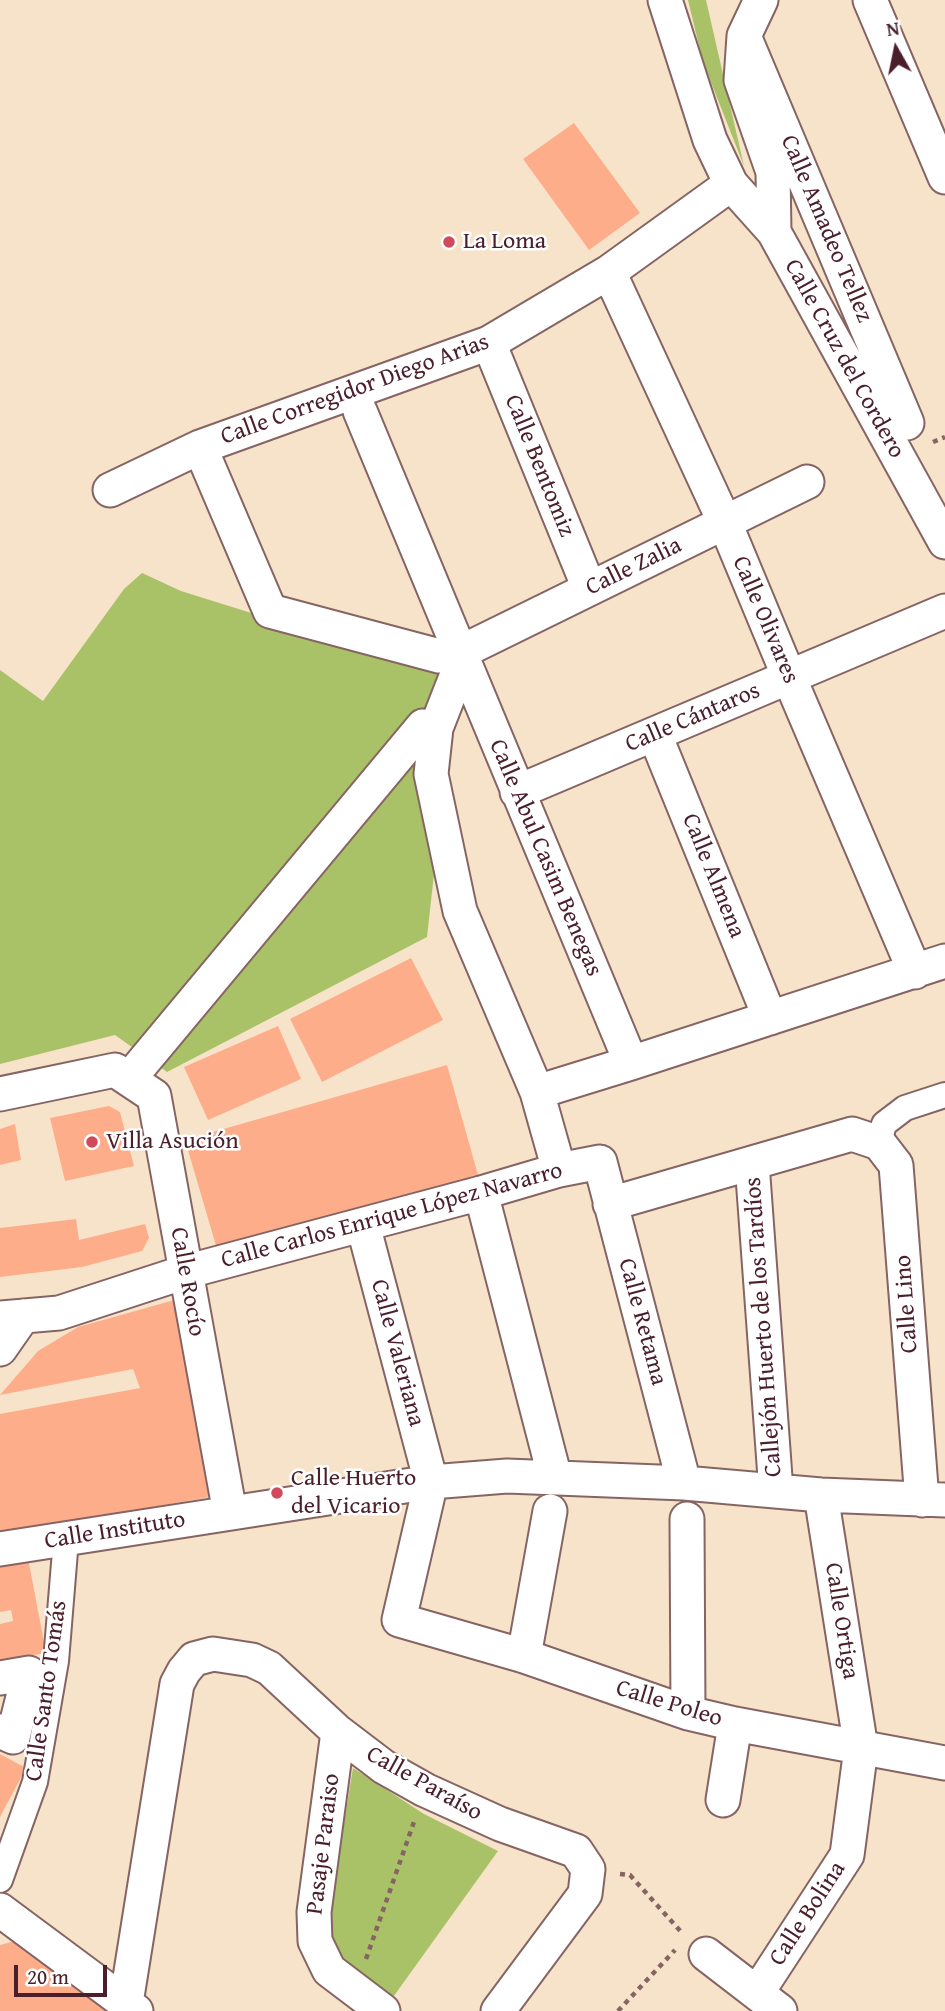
<!DOCTYPE html>
<meta charset="utf-8">
<style>
body{margin:0}
#map{position:relative;width:945px;height:2011px;overflow:hidden;background:#f6e3ca;font-family:"Gentium Book Plus",serif}
canvas{display:block}
.north{position:absolute;left:861px;top:14px;width:70px;height:70px;-webkit-text-stroke:5px #fff;paint-order:stroke;rotate:351deg;font-size:19px;font-weight:700;line-height:28px;text-align:center;color:#4a1f2b}
.north::after{content:'';display:block;margin:auto;width:24px;height:32px;background:#4a1f2b;clip-path:polygon(50% 0,100% 100%,50% 72%,0 100%)}
.scale{position:absolute;left:14px;top:1965px;width:93px;height:32px;box-sizing:border-box;border:4px solid #4a1f2b;border-top:0;padding-left:9px;font-size:21px;line-height:24px;white-space:nowrap;color:#4a1f2b;-webkit-text-stroke:5px #fff;paint-order:stroke}
</style>
<div id="map">
<canvas width="945" height="2011"></canvas>
<div class="north">N</div>
<div class="scale">20 m</div>
</div>
<script>
const g = document.querySelector('canvas').getContext('2d');
g.lineJoin = 'round';
function paint(path, color) { g.fillStyle = color; g.fill(path, 'evenodd'); }
const shape = rows => new Path2D(rows.map(r => 'M' + r).join(''));
function strokePath(path, color, width, dash) { g.strokeStyle = color; g.lineWidth = width; g.lineCap = dash ? 'butt' : 'round'; g.setLineDash(dash || []); g.stroke(path); }
function label(font, color, halo, rows, align = 'center') {
  g.font = font + ' "Gentium Book Plus",serif'; g.lineWidth = 5; g.setLineDash([]); g.textBaseline = 'middle'; g.strokeStyle = halo; g.fillStyle = color; for (const [text, x, y, turn = 0] of rows) {
    g.save(); g.translate(x, y); g.rotate((+turn || 0) * Math.PI / 180); g.textAlign = isNaN(turn) ? turn : align; if (halo) g.strokeText(text, 0, 0); g.fillText(text, 0, 0); g.restore();
  }
}
const green = shape([
 [688,0,706,0,744,166,703,62],
 [142,573,181,591,443,673,437,847,427,937,167,1072,115,1035,0,1064,0,670,43,701,124,589],
 [353,1768,424,1814,498,1851,391,2000,334,1953,327,1927]
]);
const building = shape([
 [574,123,640,213,589,250,523,159],
 [411,958,443,1020,322,1082,290,1019],
 [278,1026,301,1079,208,1120,184,1067],
 [447,1065,478,1175,217,1249,185,1140],
 [109,1106,120,1112,134,1166,65,1181,50,1118],
 [15,1124,21,1160,0,1165,0,1129],
 [76,1219,79,1240,145,1224,149,1238,142,1251,82,1267,0,1277,0,1228],
 [178,1299,215,1496,0,1534,0,1414,140,1388,133,1369,0,1395,38,1351,78,1327],
 [28,1558,46,1653,0,1661,0,1624,13,1621,11,1610,0,1612,0,1564],
 [0,1754,26,1768,0,1817],
 [15,1941,107,2011,0,2011,0,1945]
]);
const path = shape([
 [933,442,945,437],
 [620,1874,630,1875,683,1934],
 [366,1959,415,1819],
 [618,2011,675,1950]
]);
const pedestrian = shape([
 [879,1143,884,1124,905,1108,945,1095],
 [0,1880,35,1782,56,1661,66,1539]
]);
const minor = shape([
 [665,0,710,140,731,184,774,232,945,542],
 [761,0,744,36,741,80,773,172,774,232],
 [870,0,945,177],
 [744,36,907,423],
 [609,272,725,523,789,677,915,972],
 [489,343,589,588],
 [360,411,631,1063],
 [200,447,270,611,439,656,461,652,807,482],
 [110,490,200,447,489,343,609,272,731,184],
 [463,659,436,728,431,774,460,911,537,1092,559,1170],
 [655,735,770,1018],
 [517,792,945,611],
 [129,1079,423,726],
 [537,1092,631,1063,945,961],
 [0,1094,115,1070,154,1096,230,1513],
 [752,1163,776,1491],
 [481,1193,555,1478],
 [610,1204,852,1134,879,1143,896,1165,922,1500],
 [363,1225,431,1482,399,1620,524,1656,688,1713,735,1724,945,1763],
 [0,1318,59,1313,185,1272,481,1193,559,1170,600,1162,684,1483],
 [0,1349,23,1316],
 [687,1519,688,1713],
 [0,1549,431,1482,507,1476,684,1483,821,1495,945,1500],
 [524,1656,550,1511],
 [0,1678,29,1673,13,1737,0,1731],
 [338,1732,314,1912,315,1941,329,1970,383,2011],
 [723,1800,735,1724],
 [0,1910,136,2011],
 [706,1954,780,2011],
 [757,1993,847,1855,861,1748,821,1495],
 [126,2003,177,1684,184,1671,194,1659,213,1654,252,1660,269,1668,338,1732,384,1767,425,1790,500,1824,576,1851,588,1869,585,1894,498,2011]
]);
const markers = [
 [449,242,7,"#d1495b"],
 [92,1142,7,"#d1495b"],
 [277,1493,7,"#d1495b"]
];
const streetNames = [
 ["Calle Amadeo Tellez",826,229,67],
 ["Calle Cruz del Cordero",844,359,61],
 ["Calle Corregidor Diego Arias",355,390,-20],
 ["Calle Bentomiz",539,466,68],
 ["Calle Zalia",634,567,-26],
 ["Calle Olivares",765,620,67],
 ["Calle Cántaros",693,718,-23],
 ["Calle Abul Casim Benegas",545,858,67],
 ["Calle Almena",713,876,68],
 ["Calle Carlos Enrique López Navarro",392,1216,-15],
 ["Calle Rocío",187,1282,80],
 ["Calle Lino",907,1304,-94],
 ["Calle Retama",642,1322,75],
 ["Callejón Huerto de los Tardíos",764,1327,-94],
 ["Calle Valeriana",397,1353,75],
 ["Calle Instituto",115,1531,-9],
 ["Calle Ortiga",841,1621,81],
 ["Calle Santo Tomás",47,1691,-82],
 ["Calle Poleo",669,1704,17],
 ["Calle Paraíso",424,1784,29],
 ["Pasaje Paraiso",324,1844,-83],
 ["Calle Bolina",808,1914,-57]
];
const poiNames = [
 ["La Loma",463,242],
 ["Villa Asución",106,1142],
 ["Calle Huerto",291,1479],
 ["del Vicario",291,1507]
];
paint(green, '#aac267');
paint(building, '#fead8b');
strokePath(pedestrian, '#866463', 28);
strokePath(minor, '#866463', 37);
strokePath(path, '#866463', 4.5, [5, 5]);
strokePath(pedestrian, '#fff', 24);
strokePath(minor, '#fff', 33);
for (const [x, y, r, color] of markers) { const dot = new Path2D(); dot.arc(x, y, r, 0, 2 * Math.PI); g.fillStyle = color; g.fill(dot); strokePath(dot, '#fff', 2.5); }
label('24px', '#4a1f2b', '#fff', streetNames);
label('24px', '#4a1f2b', '#fff', poiNames, 'left');
</script>
